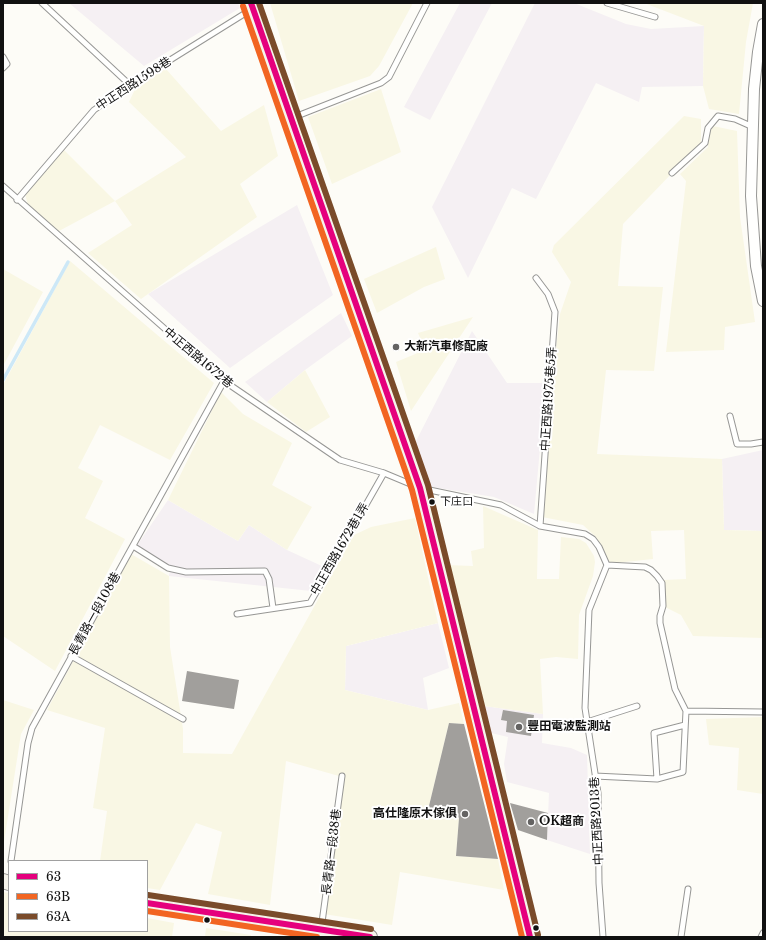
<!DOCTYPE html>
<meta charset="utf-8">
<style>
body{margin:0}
#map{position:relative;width:766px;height:940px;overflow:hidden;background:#fdfcf7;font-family:"Libre Baskerville",serif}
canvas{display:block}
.frame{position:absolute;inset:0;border:4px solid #111;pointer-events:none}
.legend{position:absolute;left:8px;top:860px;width:140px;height:72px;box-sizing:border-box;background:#fff;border:1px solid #a0a0a0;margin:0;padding:5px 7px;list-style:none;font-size:12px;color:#111}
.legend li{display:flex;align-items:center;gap:8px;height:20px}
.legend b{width:20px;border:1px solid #a0a0a0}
</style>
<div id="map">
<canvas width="766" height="940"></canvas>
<div class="frame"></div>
<ul class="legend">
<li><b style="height:5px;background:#e5007d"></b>63</li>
<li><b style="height:5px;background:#f26522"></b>63B</li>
<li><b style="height:5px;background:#7a4b2a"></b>63A</li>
</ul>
</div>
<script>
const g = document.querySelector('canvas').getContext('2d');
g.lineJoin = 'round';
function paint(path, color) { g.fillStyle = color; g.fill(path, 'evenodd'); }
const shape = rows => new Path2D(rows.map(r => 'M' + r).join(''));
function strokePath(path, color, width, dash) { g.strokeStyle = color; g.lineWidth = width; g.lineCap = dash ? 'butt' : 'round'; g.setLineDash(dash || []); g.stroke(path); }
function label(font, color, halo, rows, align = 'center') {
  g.font = font + ' "Libre Baskerville","Noto Sans TC",serif'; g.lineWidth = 4; g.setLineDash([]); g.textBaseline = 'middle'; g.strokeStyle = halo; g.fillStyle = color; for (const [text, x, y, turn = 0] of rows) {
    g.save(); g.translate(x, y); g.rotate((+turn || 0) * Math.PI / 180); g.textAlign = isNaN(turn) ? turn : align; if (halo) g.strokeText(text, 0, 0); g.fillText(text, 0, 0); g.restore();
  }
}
const industrial = shape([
 [69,3,238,3,240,8,144,66],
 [460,3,492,3,430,120,404,107],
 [535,3,574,3,626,24,651,29,704,26,703,86,642,87,639,102,596,83,536,199,512,188,468,278,432,207],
 [297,205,333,295,230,368,148,294],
 [341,313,352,336,305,370,267,402,245,382],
 [472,331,507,383,546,383,534,514,494,497,426,486,412,449],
 [763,450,763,531,724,530,722,459],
 [168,500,238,541,249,525,287,550,324,567,311,591,169,576,170,567,136,547],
 [438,623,449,668,423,678,428,710,345,690,346,646],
 [484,706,543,714,542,743,571,748,587,755,590,854,547,840,549,793,507,782,504,764,508,737,491,733]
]);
const farmland = shape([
 [270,3,413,3,379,66,370,76,299,101],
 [644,3,753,3,746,42,739,114,709,109,703,86,704,26],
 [166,69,221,131,264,105,278,156,240,184,257,217,141,299,88,253,132,225,115,201,59,231,28,206,25,193,64,150,115,201,186,157,129,102,138,83],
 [381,89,401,152,332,184,308,117],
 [684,116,701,119,701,143,623,224,618,286,663,287,654,371,606,370,597,454,722,459,724,530,763,531,763,638,693,636,681,615,663,606,664,580,686,579,684,530,651,531,653,559,606,564,596,537,583,525,537,516,560,314,571,282,552,252,554,245],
 [708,125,737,131,740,217,755,322,725,327,724,350,666,352,686,181,680,174,708,147],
 [436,247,445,279,424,287,377,313,364,279],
 [70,261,214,383,170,460,100,425,78,468,103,481,85,518,125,539,55,671,3,636,3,385],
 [3,269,43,292,3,366],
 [473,317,411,411,396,362,425,350,418,333],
 [305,370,330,417,306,432,267,402],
 [221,392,243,414,292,443,272,485,312,507,287,550,249,525,238,541,168,500],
 [483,506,538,530,537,579,559,579,561,537,579,539,586,543,594,556,595,562,593,576,579,615,578,659,556,657,540,659,543,714,484,706,446,565,473,566,471,551,484,548],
 [415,518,438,623,346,646,345,690,428,710,459,703,464,724,449,723,428,810,459,818,456,856,498,859,504,890,400,872,392,925,324,914,339,776,286,761,270,905,208,894,222,832,196,823,160,890,147,888,147,861,100,861,107,811,93,808,105,728,47,710,131,554,169,576,170,647,183,729,183,753,232,754,354,535,371,527],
 [3,700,34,710,21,734,3,848],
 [763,717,763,794,737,790,739,748,709,745,706,719],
 [3,892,9,893,9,931,147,931,147,918,174,923,172,937,3,937],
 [206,928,251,935,251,937,205,937]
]);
const stream = shape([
 [3,380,68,262]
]);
const building = shape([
 [187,671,239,680,234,709,182,701],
 [503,710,534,715,531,736,506,732,507,721,501,720],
 [449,723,464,724,498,859,456,856,459,818,428,810],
 [510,803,548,813,547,840,518,830]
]);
const lane = shape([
 [42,3,130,85],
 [607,3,655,17],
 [3,57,7,64,3,68],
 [292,118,381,83,389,77,427,3],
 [672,173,705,143,708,128,718,116,735,119,753,127],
 [3,186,224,381,340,460,384,473,420,488,501,505,540,526,585,534,593,539,599,547,607,565],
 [17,200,94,110,130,85,252,9],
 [536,278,548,294,555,312,540,526],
 [730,416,737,444,751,444,763,442],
 [133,546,168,568,186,572,265,571,269,579,273,608],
 [607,565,645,567,651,570,657,576,662,583,663,606,660,616,660,623,675,689,686,711,683,772,657,779],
 [237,614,310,603,384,473],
 [71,656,183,719],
 [686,711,763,712],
 [587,722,637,706],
 [595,776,657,779,654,733,685,725],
 [11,861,28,743,32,728,224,381],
 [320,937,342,776],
 [603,937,599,883,598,793,585,708,589,610,607,565],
 [681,937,688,889],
 [761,937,763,933]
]);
const street = shape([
 [763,24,758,52,754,89,751,196,756,266,763,301]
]);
const secondary = shape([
 [251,3,420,488,530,937],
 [3,881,9,883],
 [147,903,370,937]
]);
const bus1 = shape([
 [251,3,420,488,530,937],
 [147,903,370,937]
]);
const bus2 = shape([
 [243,6,412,490,522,937],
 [147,911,317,937]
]);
const bus3 = shape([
 [259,3,428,485,538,935],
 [148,895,371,929]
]);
const markers = [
 [396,347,4,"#646362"],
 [432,502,3.5,"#111"],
 [519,727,4,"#646362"],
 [465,814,4,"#646362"],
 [531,822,4,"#646362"],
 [207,920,3.5,"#111"],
 [536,928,3.5,"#111"]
];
const busNames = [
 ["下庄口",440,502]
];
const streetNames = [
 ["中正西路1598巷",134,84,-33],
 ["中正西路1672巷",198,358,40],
 ["中正西路1975巷5弄",549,399,-86],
 ["中正西路1672巷1弄",340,549,-60],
 ["長青路一段108巷",95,614,-61],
 ["中正西路2013巷",597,821,-93],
 ["長青路一段38巷",332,852,-83]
];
const poiNames = [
 ["大新汽車修配廠",404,347],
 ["豐田電波監測站",527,727],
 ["高仕隆原木傢俱",457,814,"right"],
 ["OK超商",539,822]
];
paint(industrial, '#f5f0f3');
paint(farmland, '#f9f7e4');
strokePath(stream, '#cde8f7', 3.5);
paint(building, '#a19f9c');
strokePath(lane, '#979795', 7);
strokePath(street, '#979795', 12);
strokePath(secondary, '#8e8d8b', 16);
strokePath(lane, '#fffffe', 5);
strokePath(street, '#fffffe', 10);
strokePath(secondary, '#f6f4eb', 14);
strokePath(bus1, '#e5007d', 6);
strokePath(bus2, '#f26522', 6);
strokePath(bus3, '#7a4b2a', 6);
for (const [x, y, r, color] of markers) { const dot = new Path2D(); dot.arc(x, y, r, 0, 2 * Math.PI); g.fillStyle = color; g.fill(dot); strokePath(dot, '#fff', 1.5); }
label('11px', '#111', '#fff', busNames, 'left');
label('12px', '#111', '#fff', streetNames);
label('bold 12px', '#111', '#fff', poiNames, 'left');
</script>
